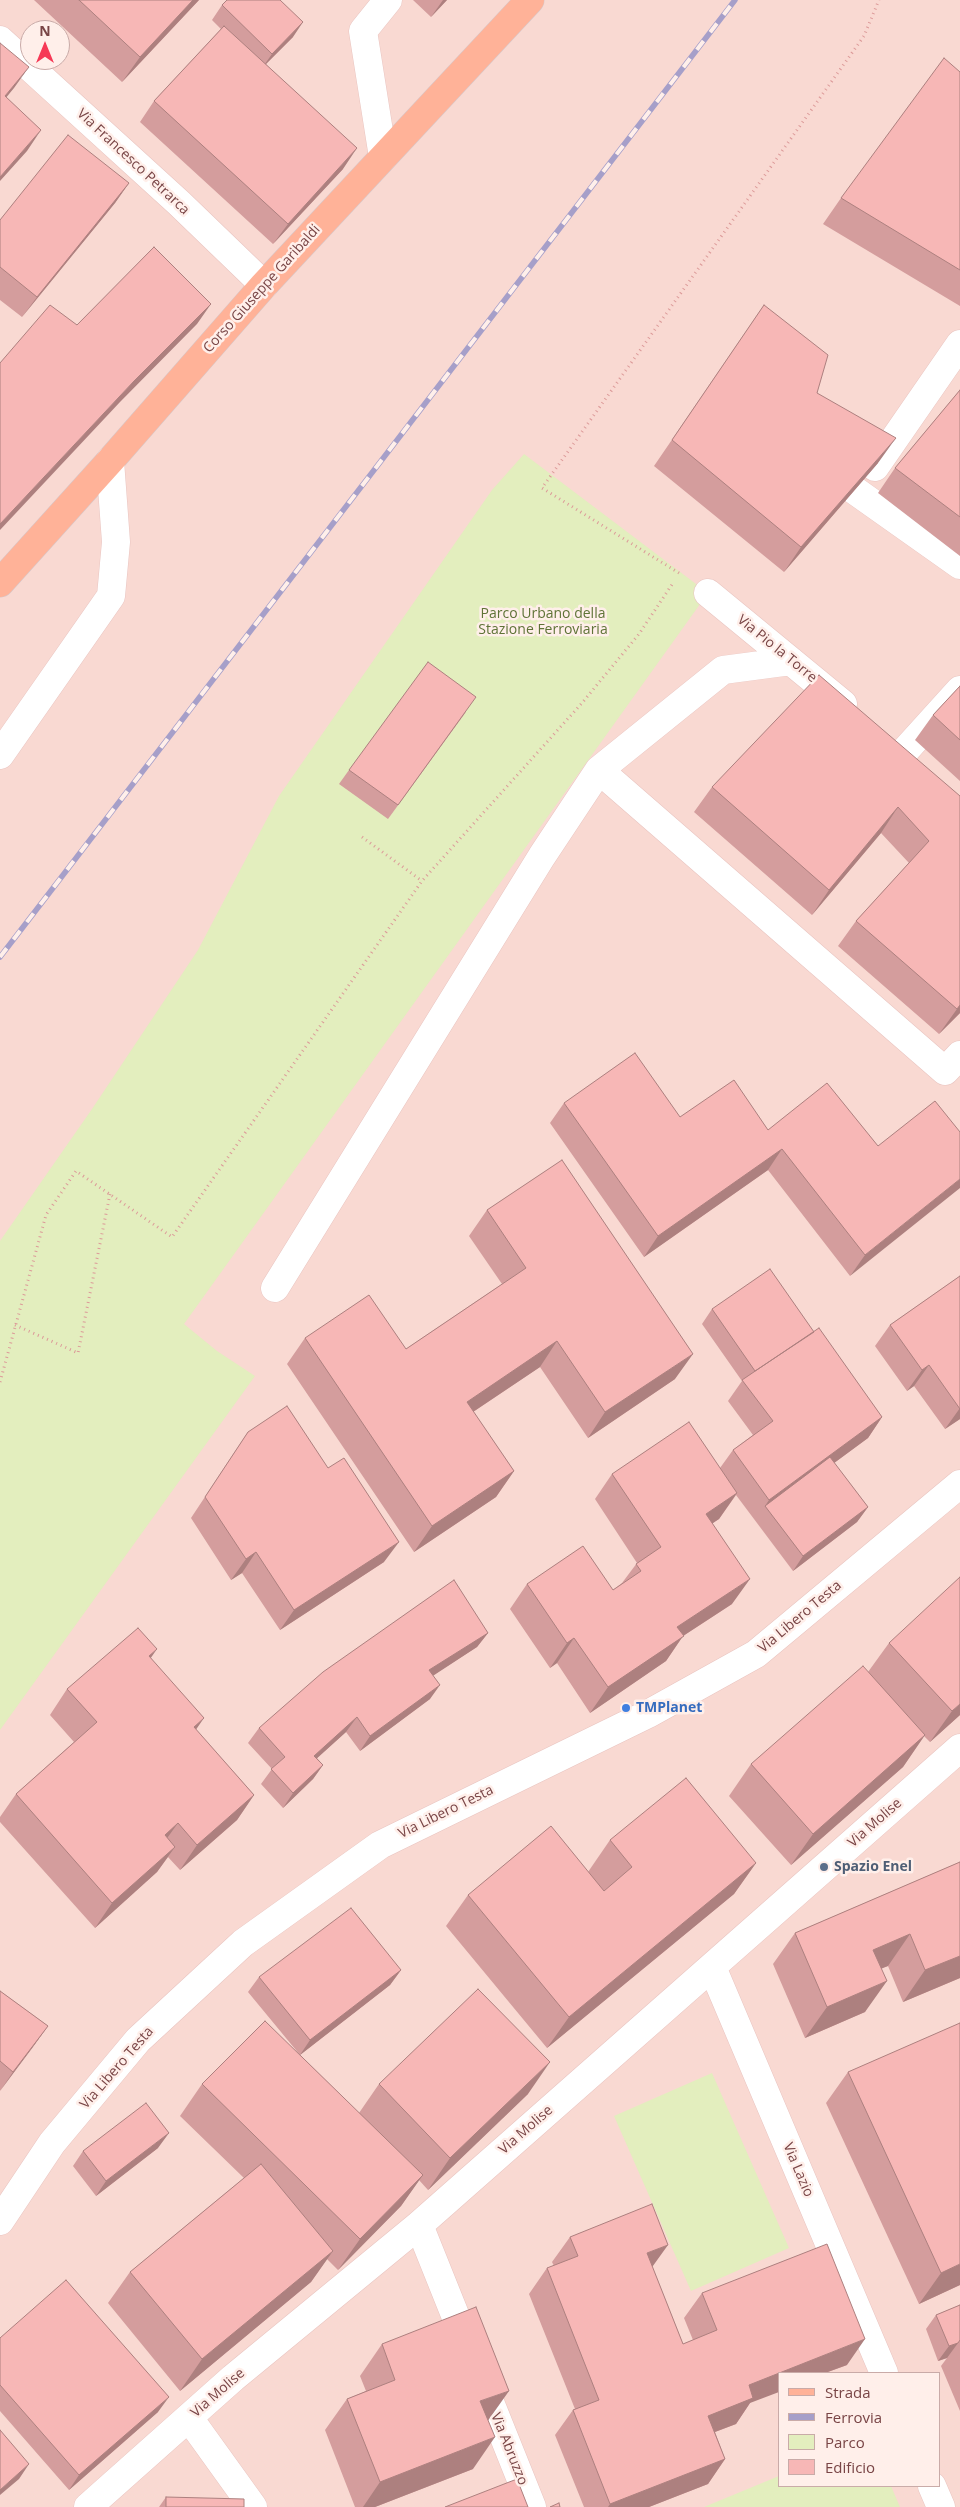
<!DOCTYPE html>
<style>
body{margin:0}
#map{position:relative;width:960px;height:2507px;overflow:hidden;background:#ffe8e1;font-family:"Open Sans",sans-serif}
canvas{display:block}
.legend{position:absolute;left:778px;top:2372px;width:162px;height:115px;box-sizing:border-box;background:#ffefea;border:1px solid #c9aba8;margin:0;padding:6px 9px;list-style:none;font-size:15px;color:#794546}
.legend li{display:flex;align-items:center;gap:10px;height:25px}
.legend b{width:25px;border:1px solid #c9aba8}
.north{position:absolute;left:20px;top:20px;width:50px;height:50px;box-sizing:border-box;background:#ffefea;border:1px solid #c9aba8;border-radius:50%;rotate:0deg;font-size:14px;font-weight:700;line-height:20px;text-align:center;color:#794546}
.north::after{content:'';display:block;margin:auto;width:18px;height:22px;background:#f63956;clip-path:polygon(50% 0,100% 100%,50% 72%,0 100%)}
</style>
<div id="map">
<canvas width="960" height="2507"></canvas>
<ul class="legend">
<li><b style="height:6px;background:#ffb298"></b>Strada</li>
<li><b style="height:6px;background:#a69fc9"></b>Ferrovia</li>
<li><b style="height:14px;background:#e3eebe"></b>Parco</li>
<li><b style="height:14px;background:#f7b7b6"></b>Edificio</li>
</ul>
<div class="north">N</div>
</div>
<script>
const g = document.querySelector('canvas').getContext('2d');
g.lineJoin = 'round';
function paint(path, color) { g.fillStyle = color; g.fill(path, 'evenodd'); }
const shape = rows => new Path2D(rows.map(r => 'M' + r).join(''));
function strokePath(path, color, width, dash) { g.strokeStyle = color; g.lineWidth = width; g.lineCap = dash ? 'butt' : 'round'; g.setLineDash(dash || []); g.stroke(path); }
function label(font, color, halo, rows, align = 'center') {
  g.font = font + ' "Open Sans",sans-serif'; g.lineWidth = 5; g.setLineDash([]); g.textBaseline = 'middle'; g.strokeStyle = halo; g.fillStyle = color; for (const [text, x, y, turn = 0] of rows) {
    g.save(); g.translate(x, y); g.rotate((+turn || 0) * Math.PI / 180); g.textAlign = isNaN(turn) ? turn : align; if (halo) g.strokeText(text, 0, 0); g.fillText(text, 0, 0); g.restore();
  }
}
const residential = shape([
 [0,0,960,0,960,2507,0,2507],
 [30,30,60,30,60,60,30,60],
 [779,2373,939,2373,939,2486,779,2486]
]);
const green = shape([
 [524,454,708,593,184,1324,217,1351,255,1376,0,1730,0,1241,92,1109,198,950,279,796,492,490],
 [712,2073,789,2248,691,2291,614,2116],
 [779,2476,779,2486,891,2486,900,2507,704,2507]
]);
const path = shape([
 [679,573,542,488,864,36,879,0],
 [362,837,422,881],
 [15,1325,78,1353,110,1194],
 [0,1382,46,1215,76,1171,172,1237,422,881,582,703,639,634,673,583]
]);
const minor = shape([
 [0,40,179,203,264,285],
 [383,157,363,31,388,0],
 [875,467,960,344],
 [854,490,960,565],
 [708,593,843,704],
 [903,753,960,690],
 [0,755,111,596,116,542,110,461],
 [599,770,945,1071,960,1055],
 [275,1288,542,856,599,770,723,670,791,661],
 [712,1967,884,2373],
 [0,2221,52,2143,138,2040,243,1943,380,1845,648,1714,756,1654,960,1484],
 [419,2225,532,2507],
 [189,2418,253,2507],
 [932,2486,941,2507],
 [88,2507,233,2378,419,2225,960,1748]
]);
const major = shape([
 [0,583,110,461,264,285,530,0]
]);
const rail = shape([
 [0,957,735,0]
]);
const wall = shape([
 [34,0,199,0,122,82],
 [413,0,447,0,431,17],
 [222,5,293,37,266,64,343,169,273,244,140,122,154,101,221,29,212,20],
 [960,72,960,306,823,224,841,198],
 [129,183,115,203,22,317,0,300,0,220],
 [764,305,817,393,878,463,784,572,654,466],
 [960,390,960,556,878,493,895,468],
 [960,686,960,781,915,740,933,715],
 [466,712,388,819,339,784,349,770],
 [712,787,960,796,960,1013,939,1034,838,946,856,921,909,863,881,833,812,915,694,812],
 [564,1103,680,1117,878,1146,960,1132,850,1276,768,1170,644,1257,550,1123],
 [487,1210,675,1379,588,1438,540,1367,473,1412,514,1471,496,1497,414,1552,287,1364,305,1338,406,1349,502,1284,469,1236],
 [960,1276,960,1419,945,1429,914,1386,907,1391,875,1346,890,1325],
 [712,1309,814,1332,882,1417,868,1438,834,1463,868,1507,857,1522,793,1571,736,1495,719,1519,712,1523,732,1604,683,1636,666,1661,590,1713,557,1663,550,1668,510,1609,527,1584,613,1590,622,1583,637,1563,595,1499,612,1474,720,1468,733,1450,753,1435,728,1401,742,1381,702,1324],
 [248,1432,384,1562,280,1630,242,1573,231,1580,191,1518],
 [488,1633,477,1647,433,1675,430,1699,360,1751,346,1732,317,1758,323,1765,313,1779,283,1808,261,1784,272,1769,248,1743,259,1728],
 [889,1643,960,1715,930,1742,924,1736,903,1767,791,1865,729,1796,751,1764,868,1672],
 [151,1658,196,1730,254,1795,237,1820,180,1870,168,1857,157,1872,95,1928,0,1822,0,1817,16,1794,74,1742,50,1715,67,1689],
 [610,1840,756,1863,734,1894,547,2048,446,1926,468,1895,588,1872],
 [960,1862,960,1978,903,2002,888,1966,881,1968,865,2012,805,2038,773,1964,795,1933],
 [401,1970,390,1985,300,2055,359,2113,379,2084,528,2094,428,2190,419,2180,401,2206,338,2270,327,2259,311,2282,180,2391,108,2303,130,2272,244,2178,180,2116,202,2084,300,2055,248,1992,259,1977],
 [0,1991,48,2026,0,2091],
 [848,2072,960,2285,919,2304,826,2103],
 [158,2148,96,2196,73,2166,83,2151],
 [570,2237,652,2267,683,2344,693,2340,684,2318,702,2293,847,2365,825,2373,779,2373,750,2403,736,2424,715,2432,725,2459,708,2484,649,2507,584,2507,555,2435,573,2410,575,2409,529,2294,547,2268,554,2266,552,2262],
 [960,2305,960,2411,941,2366,947,2358,938,2361,926,2329,936,2315],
 [0,2338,158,2412,69,2490,0,2411],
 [382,2344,473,2469,375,2507,355,2507,325,2430,347,2399,366,2391,360,2376],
 [166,2497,244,2507,159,2507]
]);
const shadedWall = shape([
 [193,0,199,0,122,82,140,57],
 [443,0,447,0,431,17],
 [303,22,293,37,262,68,272,54],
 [29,67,14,88,0,105,5,96],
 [41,130,27,151,0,181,0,177],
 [357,148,343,169,273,244,288,224],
 [129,183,115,203,22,317,37,297],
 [211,304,197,324,120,402,0,530,0,524,134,381],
 [896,438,878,463,784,572,801,547],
 [898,807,881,833,812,915,829,890],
 [960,1005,960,1013,939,1034,957,1009],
 [782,1149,768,1170,644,1257,658,1236],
 [960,1179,960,1188,850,1276,865,1255],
 [557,1341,540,1367,449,1428,467,1402],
 [693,1354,675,1379,588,1438,605,1412],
 [929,1365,914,1386,907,1391,922,1370],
 [960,1408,960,1419,945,1429],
 [882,1417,868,1438,769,1511,765,1506,755,1521,769,1500],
 [514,1471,496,1497,414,1552,432,1526],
 [737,1493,719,1519,688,1540,706,1514],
 [868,1507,857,1522,793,1571,803,1556],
 [399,1542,384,1562,280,1630,294,1610],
 [256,1552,242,1573,231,1580,246,1559],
 [750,1579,732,1604,683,1636,666,1661,590,1713,608,1687,677,1627],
 [488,1633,477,1647,419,1685,429,1670],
 [574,1638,557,1663,550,1668,567,1643],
 [157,1649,139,1675,149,1656],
 [440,1685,430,1699,360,1751,370,1736],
 [960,1704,960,1715,930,1742,952,1711],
 [357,1717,346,1732,304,1770,314,1756],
 [204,1718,186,1744,194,1727],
 [925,1735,903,1767,791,1865,813,1834],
 [323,1765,313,1779,283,1808,293,1793],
 [254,1795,237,1820,180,1870,197,1845],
 [178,1823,160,1848,165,1835],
 [175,1847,157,1872,95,1928,112,1903],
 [756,1863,734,1894,547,2048,569,2017],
 [910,1934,888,1966,851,1981,873,1950],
 [960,1956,960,1978,903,2002,925,1970],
 [401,1970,390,1985,300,2055,310,2040],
 [887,1981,865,2012,805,2038,827,2007],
 [48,2026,33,2047,0,2091,13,2072],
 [550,2062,528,2094,428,2190,450,2158],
 [169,2133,158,2148,96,2196,106,2181],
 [423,2175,401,2206,338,2270,360,2239],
 [668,2245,650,2270,647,2253],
 [333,2251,311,2282,180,2391,202,2359],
 [960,2264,960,2285,919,2304,941,2273],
 [865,2339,847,2365,825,2373,779,2373,779,2392,750,2403,736,2424,691,2441,708,2416,749,2385],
 [958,2343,947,2358,938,2361,949,2346],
 [509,2391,487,2422,480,2401],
 [169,2397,158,2412,69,2490,79,2475],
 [495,2437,473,2469,375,2507,363,2507,380,2482],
 [725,2459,708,2484,649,2507,608,2507,610,2504],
 [29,2464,19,2479,0,2495,0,2490]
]);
const building = shape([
 [79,0,193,0,140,57,79,0],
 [227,0,280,0,303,22,272,54,222,5,227,0],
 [224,26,357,148,288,224,154,101,224,26],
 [0,43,29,67,5,96,41,130,0,177,0,43],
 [944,58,960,72,960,270,841,198,944,58],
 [68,135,129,183,37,297,0,267,0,220,68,135],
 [154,247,211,304,134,381,0,524,0,363,50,305,77,325,154,247],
 [764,305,828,355,817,393,896,438,801,547,672,440,764,305],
 [960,390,960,517,895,468,960,390],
 [428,662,476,697,398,805,349,770,428,662],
 [819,675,960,796,960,1005,957,1009,856,921,929,841,898,807,829,890,712,787,819,675],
 [960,686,960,740,933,715,960,686],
 [635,1053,680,1117,734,1080,768,1130,827,1083,878,1146,935,1101,960,1132,960,1179,865,1255,782,1149,658,1236,564,1103,635,1053],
 [562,1160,693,1354,605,1412,557,1341,467,1402,514,1471,432,1526,305,1338,369,1295,406,1349,526,1268,487,1210,562,1160],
 [770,1269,814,1332,755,1371,712,1309,770,1269],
 [960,1276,960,1409,929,1365,922,1370,890,1325,960,1276],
 [819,1328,882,1417,769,1500,733,1450,773,1421,742,1380,819,1328],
 [287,1406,328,1468,344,1458,399,1542,294,1610,256,1552,246,1559,205,1497,248,1432,287,1406],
 [689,1422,737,1493,706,1514,750,1579,677,1627,684,1636,608,1687,574,1638,567,1643,527,1584,583,1546,613,1590,641,1571,636,1564,661,1547,612,1474,689,1422],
 [830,1457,868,1507,803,1556,765,1506,830,1457],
 [960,1577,960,1704,952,1711,889,1643,960,1577],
 [454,1580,488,1633,429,1670,440,1685,370,1736,357,1717,314,1756,323,1765,293,1793,271,1769,285,1757,259,1728,323,1672,454,1580],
 [138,1628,157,1649,149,1656,204,1718,194,1727,254,1795,197,1845,178,1823,165,1835,175,1847,112,1903,16,1794,97,1722,67,1689,138,1628],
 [863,1666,925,1735,813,1834,751,1764,863,1666],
 [686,1778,756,1863,569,2017,468,1895,551,1826,604,1891,632,1867,610,1840,686,1778],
 [960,1862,960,1956,925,1970,910,1934,873,1950,887,1981,827,2007,795,1933,960,1862],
 [351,1908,401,1970,310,2040,259,1977,351,1908],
 [478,1989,550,2062,450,2158,379,2084,478,1989],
 [0,1991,48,2026,13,2072,0,2061,0,1991],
 [265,2021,423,2175,360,2239,202,2084,265,2021],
 [960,2023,960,2264,941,2273,848,2072,960,2023],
 [146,2103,169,2133,106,2181,83,2151,146,2103],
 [261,2164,333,2251,202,2359,130,2272,261,2164],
 [652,2204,668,2245,647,2253,683,2344,717,2330,702,2293,827,2244,865,2339,749,2385,753,2398,708,2416,725,2459,610,2504,573,2410,599,2400,547,2268,578,2256,570,2237,652,2204],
 [66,2280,169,2397,79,2475,0,2385,0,2338,66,2280],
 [960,2305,960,2340,958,2343,949,2346,936,2315,960,2305],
 [476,2307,509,2391,480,2401,495,2437,380,2482,347,2399,395,2380,382,2344,476,2307],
 [0,2430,29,2464,0,2490,0,2430],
 [517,2479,528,2507,445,2507,517,2479],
 [166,2497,244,2499,244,2507,166,2507,166,2497],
 [559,2503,560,2507,550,2507,559,2503]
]);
const markers = [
 [626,1708,5,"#3f7fe0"],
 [824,1867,5,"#5c6f8a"]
];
const streetNames = [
 ["Via Francesco Petrarca",133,162,43],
 ["Corso Giuseppe Garibaldi",262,289,-48],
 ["Via Pio la Torre",777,649,39],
 ["Via Libero Testa",800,1617,-40],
 ["Via Libero Testa",446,1812,-26],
 ["Via Molise",875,1823,-41],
 ["Via Libero Testa",117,2068,-49],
 ["Via Molise",526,2130,-41],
 ["Via Lazio",798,2170,67],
 ["Via Molise",218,2393,-41],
 ["Via Abruzzo",509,2449,68]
];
const parkNames = [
 ["Parco Urbano della",543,614],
 ["Stazione Ferroviaria",543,630]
];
const shopNames = [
 ["TMPlanet",636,1708]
];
const serviceNames = [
 ["Spazio Enel",834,1867]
];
paint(residential, '#f9d9d2');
paint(green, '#e3eebe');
strokePath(minor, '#e9c5c1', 29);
strokePath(major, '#d7c7c8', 29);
strokePath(path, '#dc9a99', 3, [1, 4]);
strokePath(minor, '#fff', 28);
strokePath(major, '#ffb298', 28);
strokePath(rail, '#a69fc9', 5.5);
strokePath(rail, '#ffefea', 4, [11]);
paint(wall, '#d49d9d');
paint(shadedWall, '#ad807f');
paint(building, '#f7b7b6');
strokePath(building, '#ad807f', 1);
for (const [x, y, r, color] of markers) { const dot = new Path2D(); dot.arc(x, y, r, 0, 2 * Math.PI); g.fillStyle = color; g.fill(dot); strokePath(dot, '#ffefea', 2); }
label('14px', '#794546', '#ffefea', streetNames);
label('14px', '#5f7337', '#ffefea', parkNames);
label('bold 14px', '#366cbe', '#ffefea', shopNames, 'left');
label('bold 14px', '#4e5e75', '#ffefea', serviceNames, 'left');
</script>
